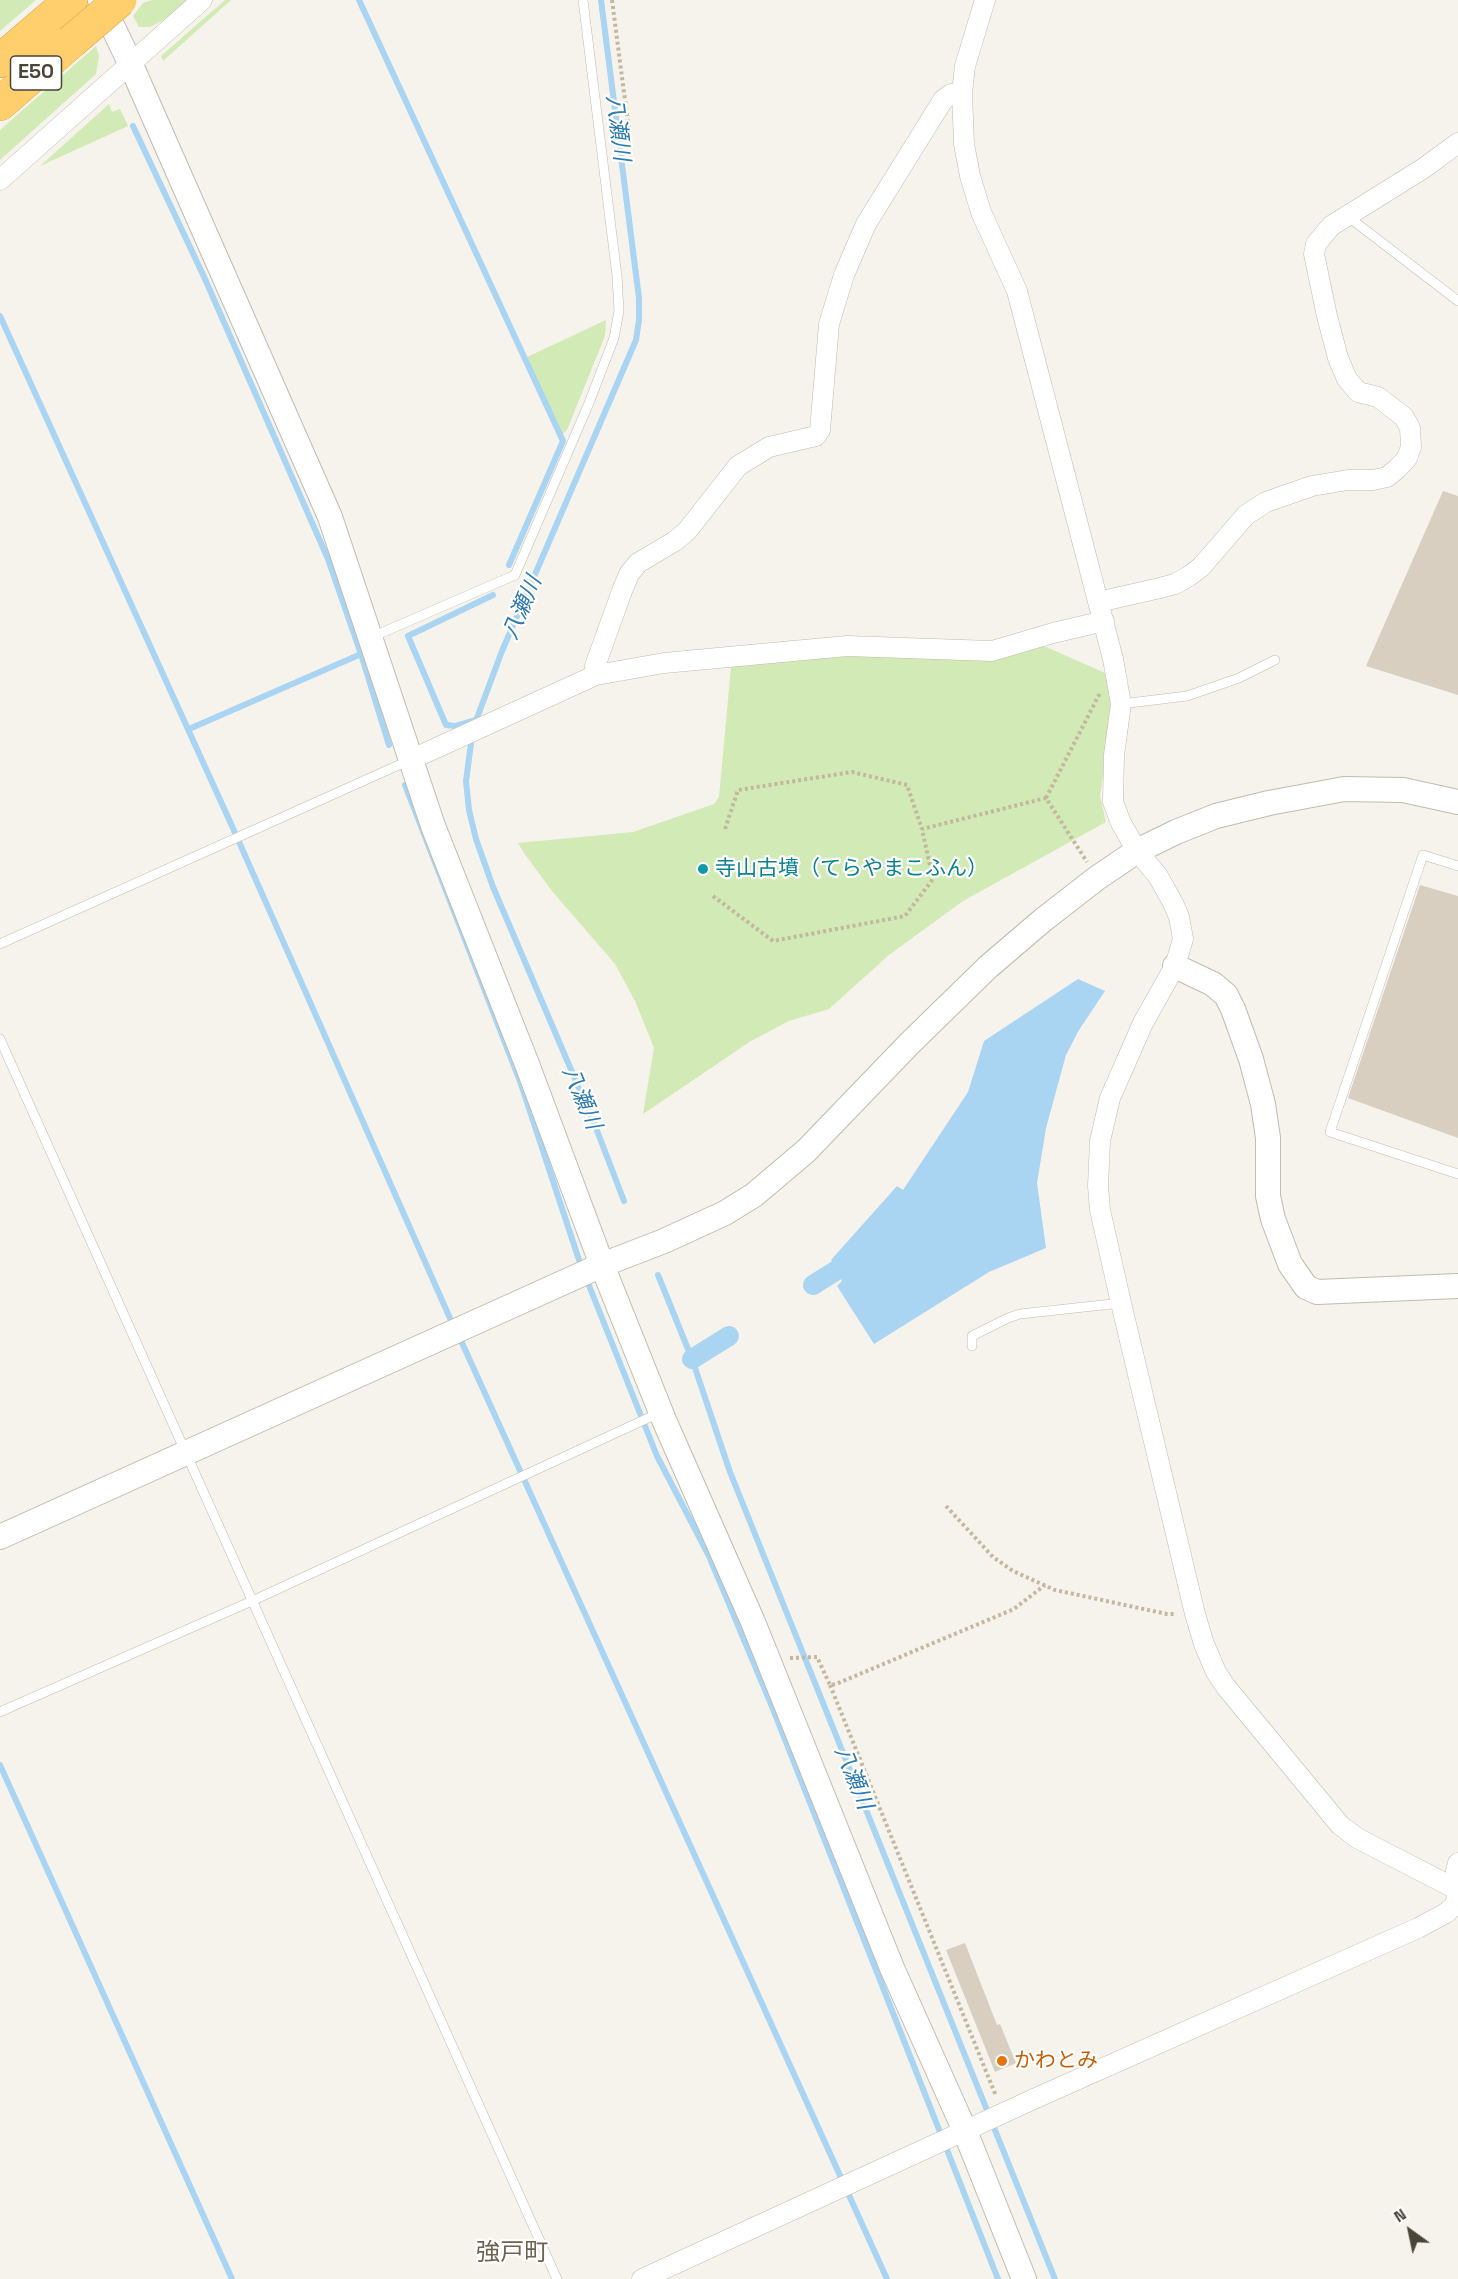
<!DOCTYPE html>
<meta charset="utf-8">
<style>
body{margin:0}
#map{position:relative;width:1458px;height:2279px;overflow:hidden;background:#f6f3ec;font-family:"Space Grotesk",sans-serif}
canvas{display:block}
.north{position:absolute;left:1380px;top:2201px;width:60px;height:60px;-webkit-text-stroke:4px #fff;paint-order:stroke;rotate:327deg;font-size:16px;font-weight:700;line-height:24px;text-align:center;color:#4b4439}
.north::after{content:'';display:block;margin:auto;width:21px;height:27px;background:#4b4439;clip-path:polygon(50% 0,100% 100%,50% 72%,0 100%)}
</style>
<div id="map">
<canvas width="1458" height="2279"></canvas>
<div class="north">N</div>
</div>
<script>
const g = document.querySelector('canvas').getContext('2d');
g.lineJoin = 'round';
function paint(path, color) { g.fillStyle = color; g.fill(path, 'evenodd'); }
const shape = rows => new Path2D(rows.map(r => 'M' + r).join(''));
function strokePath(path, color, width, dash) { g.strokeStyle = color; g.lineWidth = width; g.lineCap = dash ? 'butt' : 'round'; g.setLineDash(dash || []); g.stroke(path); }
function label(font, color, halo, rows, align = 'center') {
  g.font = font + ' "Space Grotesk","Noto Sans JP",sans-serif'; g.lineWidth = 4.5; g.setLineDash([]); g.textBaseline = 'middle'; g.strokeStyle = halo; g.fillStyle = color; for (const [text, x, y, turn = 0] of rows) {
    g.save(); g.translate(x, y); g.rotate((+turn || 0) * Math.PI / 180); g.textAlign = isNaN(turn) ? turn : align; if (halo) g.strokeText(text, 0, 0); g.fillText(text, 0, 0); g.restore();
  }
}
const green = shape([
 [0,0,36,0,0,31],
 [152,0,188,0,169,17,150,27,139,27,133,16,143,3],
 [225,0,231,0,163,61,161,56],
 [96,46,99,56,96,74,0,160,0,130],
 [109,104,112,112,120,109,128,126,40,166],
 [606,320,605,336,567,430,562,435,527,357],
 [1044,646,1105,673,1110,694,1110,733,1100,796,1106,822,963,901,889,955,829,1009,789,1021,751,1041,643,1114,654,1048,635,1001,615,964,552,891,524,853,518,843,633,832,714,804,719,797,731,667,845,654,998,657]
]);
const water = shape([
 [1078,979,1105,991,1079,1030,1066,1055,1046,1128,1037,1183,1046,1248,989,1272,874,1344,837,1286,842,1281,831,1260,897,1186,903,1190,968,1092,984,1041]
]);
const stream = shape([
 [359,0,563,441,509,565],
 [133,126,205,279,328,559,361,654,389,745],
 [0,316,232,826,453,1325],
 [475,720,455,726,446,725,408,636,493,595],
 [474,726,502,651,636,340,639,320,639,298,601,0],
 [189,729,361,654],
 [472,736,466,781,469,810,476,839,493,887,596,1128,624,1201],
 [405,785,521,1084,582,1269],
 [658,1275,692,1359,730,1472,1055,2279],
 [586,1278,657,1456,709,1556,773,1709,998,2279],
 [458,1334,887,2279],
 [0,1765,232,2279]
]);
const canal = shape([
 [813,1285,837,1270],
 [692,1359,729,1336]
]);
const building = shape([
 [1443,491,1458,496,1458,695,1366,666],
 [1420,885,1458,896,1458,1138,1348,1098],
 [965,1943,997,2025,1000,2024,1016,2063,995,2072,946,1950]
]);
const path = shape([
 [612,0,630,139],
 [1046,798,1100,693],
 [725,829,738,790,852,772,907,785,922,829],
 [713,896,773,941,905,916,933,879,922,829,1046,798,1087,862],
 [946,1506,993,1557,1013,1571,1055,1590,1167,1614,1176,1614],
 [790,1658,817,1657,830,1685,836,1684,1014,1609,1045,1585],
 [830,1685,996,2096]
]);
const service = shape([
 [1349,214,1355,222,1458,301],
 [372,637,515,575,589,403,614,338,619,311,617,276,583,0],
 [1121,704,1187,696,1239,678,1275,660],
 [1458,866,1423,855,1330,1132,1458,1174],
 [0,944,410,760],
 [0,1039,557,2279],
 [972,1346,972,1336,1008,1318,1020,1314,1121,1303],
 [0,1712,252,1601,659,1413]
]);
const minor = shape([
 [985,0,965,66,962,93,964,144,970,176,981,212,1017,291,1113,659,1121,704,1114,755,1113,802,1121,823,1137,851,1158,876,1173,903,1179,917,1183,939,1175,966,1143,1023,1110,1098,1100,1141,1098,1186,1100,1210,1121,1303,1195,1614,1204,1644,1216,1672,1226,1687,1340,1825,1357,1838,1458,1890],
 [0,180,202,0],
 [1098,602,1160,588,1175,584,1189,576,1201,567,1246,515,1266,502,1312,486,1348,480,1373,480,1387,477,1398,468,1407,458,1411,447,1410,428,1404,417,1378,397,1358,392,1347,379,1338,358,1327,316,1314,254,1316,244,1331,226,1424,168,1458,143],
 [596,675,595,666,622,591,629,574,638,563,675,541,687,531,738,466,769,447,816,436,820,430,829,324,844,275,866,224,943,100,951,94,962,93],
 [410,760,596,675,664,663,847,646,992,651,1053,633,1104,621],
 [1458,1863,1456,1871,1458,1888],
 [642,2279,1036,2098,1418,1928,1446,1913,1455,1905,1458,1893]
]);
const tertiary = shape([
 [100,0,131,65,330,517,433,826,527,1064,602,1265,664,1420,753,1622,892,1968,965,2131,1024,2279],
 [1175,966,1213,984,1226,995,1233,1009,1251,1059,1263,1104,1268,1138,1268,1196,1273,1219,1290,1264,1306,1287,1317,1292,1458,1286],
 [0,1537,602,1265,664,1241,725,1213,754,1195,806,1151,910,1043,988,967,1043,920,1097,878,1137,851,1176,832,1216,816,1269,803,1344,789,1403,790,1458,802]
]);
const motorway = shape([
 [0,61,71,0],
 [0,104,71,42]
]);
const motorwayBridge = shape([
 [71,42,120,0]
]);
const markers = [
 [703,869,6,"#0f9aa8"],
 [1002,2061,6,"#e8710a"]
];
const shields = [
 [36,73,51]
];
const shieldNames = [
 ["E50",36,73]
];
const cultureNames = [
 ["寺山古墳（てらやまこふん）",715,869]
];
const foodNames = [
 ["かわとみ",1014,2061]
];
const waterNames = [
 ["八瀬川",617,128,83],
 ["八瀬川",523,608,-67],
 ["八瀬川",581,1098,67],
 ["八瀬川",853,1778,68]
];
const quarterNames = [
 ["強戸町",512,2253]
];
paint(green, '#d2eab5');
paint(water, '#a9d4f2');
strokePath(stream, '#a9d4f2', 6);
strokePath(canal, '#a9d4f2', 20);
paint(building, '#d8cfc1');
strokePath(service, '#c2bbae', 10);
strokePath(minor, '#c2bbae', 21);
strokePath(tertiary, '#c2bbae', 26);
strokePath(motorway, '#e0a43c', 34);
strokePath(path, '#c4b79f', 4, [3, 3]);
strokePath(service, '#fff', 9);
strokePath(minor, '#fff', 20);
strokePath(tertiary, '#fff', 24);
strokePath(motorway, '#ffcf6e', 33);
strokePath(motorwayBridge, '#e0a43c', 34, []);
strokePath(motorwayBridge, '#ffcf6e', 33);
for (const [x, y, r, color] of markers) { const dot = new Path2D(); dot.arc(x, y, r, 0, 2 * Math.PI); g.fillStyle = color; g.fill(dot); strokePath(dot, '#fff', 2); }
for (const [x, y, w] of shields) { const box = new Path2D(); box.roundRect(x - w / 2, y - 17, w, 34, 4.5); g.fillStyle = '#fff'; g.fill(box); strokePath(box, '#4b4439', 1.5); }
label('bold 20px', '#4b4439', null, shieldNames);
label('21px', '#0d838f', '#fff', cultureNames, 'left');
label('21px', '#c56008', '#fff', foodNames, 'left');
label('italic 22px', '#2e7ab2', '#fff', waterNames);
label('24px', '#6e6250', '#fff', quarterNames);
</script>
